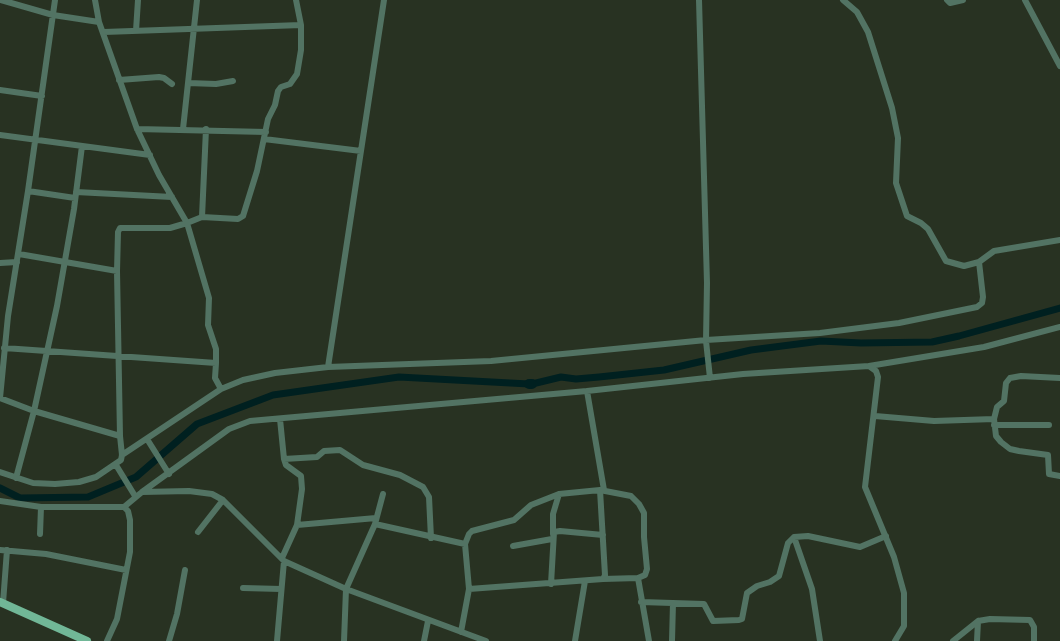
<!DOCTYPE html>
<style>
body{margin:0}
canvas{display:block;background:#283222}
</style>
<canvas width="1060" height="641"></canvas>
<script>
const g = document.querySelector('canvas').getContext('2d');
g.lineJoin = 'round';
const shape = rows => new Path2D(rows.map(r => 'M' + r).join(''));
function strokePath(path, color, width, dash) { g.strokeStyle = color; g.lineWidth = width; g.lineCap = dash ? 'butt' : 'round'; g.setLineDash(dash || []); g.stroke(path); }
const canal = shape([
 [532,384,561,377,576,379,599,377,664,370,751,350,821,341,861,343,932,342,959,336,1060,308],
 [0,488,20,498,88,497,136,477,197,424,273,395,399,377,529,384]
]);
const river = shape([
 [529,384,532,384]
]);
const minor = shape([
 [1,0,53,15,99,22],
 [95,0,99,22,137,129,159,175,187,223,202,217,238,219,243,216,257,171,268,119,275,105,278,91,281,87,290,84,297,74,301,50,301,25,296,0],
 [699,0,707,283,706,341,710,378],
 [843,0,857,12,868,32,892,108,898,138,896,183,907,216,921,223,928,229,946,261,964,266,979,262],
 [947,0,950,3,963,0],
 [1025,0,1060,66],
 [136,31,138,0],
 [104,32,301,25],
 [119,80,159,77,164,78,172,84],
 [188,83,216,84,233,81],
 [0,90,42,96],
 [137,129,266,132],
 [183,129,197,0],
 [0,135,150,155],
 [264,139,361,151],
 [28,191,75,198],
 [76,192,172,197],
 [202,217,206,129],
 [19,254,117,271],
 [0,263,17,262],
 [4,348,216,363,215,378,221,389],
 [869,366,984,347,1060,327],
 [328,367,384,0],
 [587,391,604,490],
 [0,398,8,316,28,191,55,0],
 [0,398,34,411,120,436],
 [875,416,934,421,994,419,997,407,1004,401,1006,383,1010,378,1021,376,1060,378],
 [280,419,284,459,317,457,324,451,340,450,363,465,400,475,423,487,429,497,431,538],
 [994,419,996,436,1001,442,1010,449,1019,451,1048,455,1049,474,1060,476],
 [994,425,1049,425],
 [147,439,169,474],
 [122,455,221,389,243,380,275,373,328,367,491,361,706,340,820,333,899,323,977,307,982,303,983,297,979,262,994,251,1060,240],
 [116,465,135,496],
 [0,472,33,483,55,484,79,482,96,477,121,460,122,455,120,436,117,271,118,232,120,228,170,228,187,223,209,298,208,325,216,349,216,363],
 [16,478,34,411,57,306,74,209,82,146],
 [142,492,229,429,250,421,587,391,743,374,869,366,876,371,878,377,865,487,894,557,904,593,904,626,895,641],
 [0,501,41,507,124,507],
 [375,524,465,544,469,534,472,531,514,520,531,505,559,494,600,490,631,496,639,504,644,513,644,537,647,569,645,575,638,578,649,641],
 [297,525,376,518],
 [198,532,223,500],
 [40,534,41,507],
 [553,534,553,514,559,494],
 [794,537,812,589,820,641],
 [513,546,552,539],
 [0,550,46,554,126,570],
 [282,558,297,525,302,489,301,476,286,465,284,459],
 [603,579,638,578],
 [551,584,554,532,560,531,603,535],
 [243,588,281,589],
 [469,589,603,579,605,575,600,490],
 [641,602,704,604,713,621,739,620,742,619,747,593,757,586,770,582,779,576,788,543,794,537,808,536,860,547,886,536],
 [3,603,7,550],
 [461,632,469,589,465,544],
 [107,641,117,619,130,552,130,520,128,511,124,507,142,492,189,491,212,494,223,500,284,561,346,589,486,641],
 [169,641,177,614,185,570],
 [277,641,284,561],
 [344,641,346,589,375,524,383,494],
 [424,641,428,621],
 [575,641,585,581],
 [672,641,673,603],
 [953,641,978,621],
 [977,641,978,621,990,619,1030,620,1034,627,1034,641]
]);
const major = shape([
 [0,602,87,641]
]);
strokePath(canal, '#002020', 7);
strokePath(river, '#002020', 10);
strokePath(minor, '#527363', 6);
strokePath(major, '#71b797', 8);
</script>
